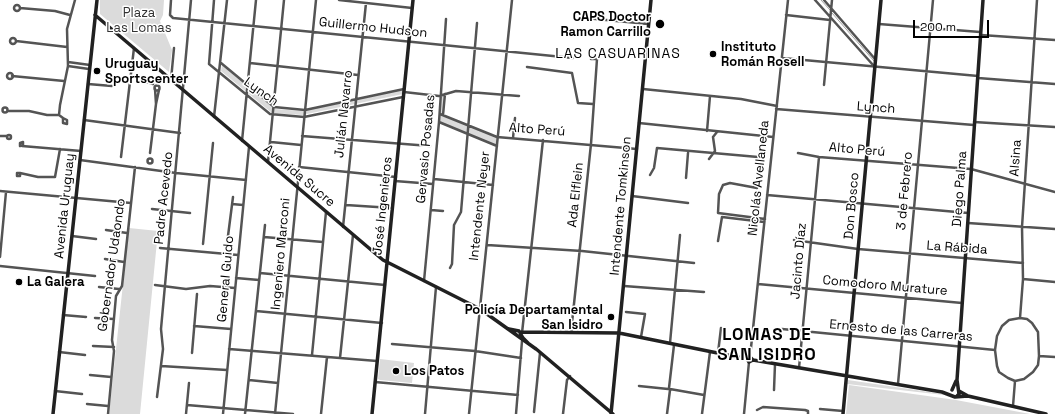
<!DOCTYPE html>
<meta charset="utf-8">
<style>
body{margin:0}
#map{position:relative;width:1055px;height:414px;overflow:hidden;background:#fff;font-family:"Space Grotesk",sans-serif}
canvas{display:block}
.scale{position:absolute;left:913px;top:20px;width:76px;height:18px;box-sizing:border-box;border:2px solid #000;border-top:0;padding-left:5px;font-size:12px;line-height:14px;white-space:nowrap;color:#000;-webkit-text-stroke:3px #fff;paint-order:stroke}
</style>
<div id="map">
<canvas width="1055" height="414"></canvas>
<div class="scale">200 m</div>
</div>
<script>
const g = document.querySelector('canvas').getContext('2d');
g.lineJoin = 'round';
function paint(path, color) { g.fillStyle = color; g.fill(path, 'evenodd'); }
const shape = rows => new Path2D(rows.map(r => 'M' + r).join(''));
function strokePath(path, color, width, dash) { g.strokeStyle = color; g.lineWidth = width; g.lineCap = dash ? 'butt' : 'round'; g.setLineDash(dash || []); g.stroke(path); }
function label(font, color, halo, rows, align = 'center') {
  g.font = font + ' "Space Grotesk",sans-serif'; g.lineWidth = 3; g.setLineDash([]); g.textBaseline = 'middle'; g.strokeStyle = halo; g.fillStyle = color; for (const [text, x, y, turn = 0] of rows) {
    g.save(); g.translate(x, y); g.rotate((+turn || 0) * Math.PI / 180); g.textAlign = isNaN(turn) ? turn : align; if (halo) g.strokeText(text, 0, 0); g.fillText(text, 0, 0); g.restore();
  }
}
const green = shape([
 [100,0,164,0,163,15,160,21,172,50,169,72,100,14],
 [222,65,274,109,303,111,403,90,403,94,302,115,272,113,221,71],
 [445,94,444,115,497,137,497,146,439,122,441,96],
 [129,228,158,231,140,414,109,414],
 [380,359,414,363,412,383,380,380,378,379],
 [848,380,943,394,953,398,944,395,847,384],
 [849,385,956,400,1030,414,846,414]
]);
const stream = shape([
 [821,0,830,10],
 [832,13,874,61]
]);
const street = shape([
 [171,0,170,15,173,18,573,58],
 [214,0,209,64,270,114,304,117,403,97],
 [339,0,412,8],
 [815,0,873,65],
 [824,0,875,59],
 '14 8a3 3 0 1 1 6 0a3 3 0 1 1-6 0Z',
 [20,8,55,11,70,15],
 [786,15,830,20],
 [585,18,648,24],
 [879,24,980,32],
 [981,35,1055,40],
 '10 41a3 3 0 1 1 6 0a3 3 0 1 1-6 0Z',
 [16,41,67,47],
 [782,58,978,76],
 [68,62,90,65],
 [221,63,274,107,305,110,404,89],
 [250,63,358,75],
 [68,66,89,69],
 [527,67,572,73,578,103,593,104],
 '7 76a3 3 0 1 1 6 0a3 3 0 1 1-6 0Z',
 [12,76,64,81],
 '143.5 80a2.5 2.5 0 1 1 5 0a2.5 2.5 0 1 1-5 0Z',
 [978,78,1055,84],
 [171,80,174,48],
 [150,83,153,84],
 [88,84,112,86],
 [824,85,832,0],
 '154.5 88a2.5 2.5 0 1 1 5 0a2.5 2.5 0 1 1-5 0Z',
 [155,89,156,104,159,90],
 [643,89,741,99,777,106],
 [404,92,439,96,456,91,519,96],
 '2.5 110a2.5 2.5 0 1 1 5 0a2.5 2.5 0 1 1-5 0Z',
 [776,109,974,125],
 [8,111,29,111,47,115,59,115],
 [440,114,497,137,637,149],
 [443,115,445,94],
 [214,117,227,0],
 [63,118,67,120,67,124,63,123,63,118,59,115,60,105,68,66,67,29,75,0],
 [84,120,180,133],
 [439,122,497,146],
 [974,122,1055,127],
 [639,123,773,137],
 [707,131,710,96],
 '7 137a2 2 0 1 1 4 0a2 2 0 1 1-4 0Z',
 [0,136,7,136],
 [302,136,430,146],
 [513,138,515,118],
 [242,141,256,0],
 [23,142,23,145,20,146,20,143,23,142],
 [271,142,301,145],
 [22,146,81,151],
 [150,153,156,104],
 [798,153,819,157,971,169,1055,192],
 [121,157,134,48],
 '147.5 161a2.5 2.5 0 1 1 5 0a2.5 2.5 0 1 1-5 0Z',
 [709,159,715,151,713,137,717,132],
 [80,160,176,173,246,180],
 [268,162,284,0],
 [299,167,396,177],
 [17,173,20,173,20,176,17,176,17,173],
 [20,173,38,177,55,177,60,149],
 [650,175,654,168,657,148,758,157],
 [686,178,688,153],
 [434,179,493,185],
 [395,181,433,184],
 [757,188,730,183,723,185,719,194,718,213,765,219],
 [0,191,131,203],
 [767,195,968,213],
 [632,196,688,203],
 [232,204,243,205],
 [346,205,392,208],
 [152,209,190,213],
 [431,210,443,211],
 [968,223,1055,229],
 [343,227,366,3],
 [106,230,127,233],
 [72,236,96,239],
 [228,236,233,197],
 [264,237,323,242],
 [794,240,858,249,1023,263],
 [718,241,722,217,764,222],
 [203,244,213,143],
 [487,245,582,251,694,263],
 [160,248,238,255],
 [0,257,6,192],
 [105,259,124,262],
 [0,266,95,276],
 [450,268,452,264,454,225,461,212,477,23],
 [260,273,385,285],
 [236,278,259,280],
 [1023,279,1055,282],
 [424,281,439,122,446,19],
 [758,284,962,303],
 [155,285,186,289,210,286,235,288],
 [624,286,704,292],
 [99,287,119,289],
 [256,311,382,323],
 [626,312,645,314,641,337],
 [63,315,86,317],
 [95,318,114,319],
 [1020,318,1023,279,1022,227,1037,0],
 [1020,318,1027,319,1032,323,1038,332,1039,356,1038,365,1033,372,1024,379,1015,381,1008,378,999,372,997,366,995,350,997,336,1002,326,1009,320,1020,318],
 [194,326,231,329],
 [782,329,995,350],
 [571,332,591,144,597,59,591,59],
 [522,333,543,140],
 [670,343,680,235],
 [392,344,475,351,521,358],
 [93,346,114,347],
 [229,349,377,361],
 [59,352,85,355],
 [192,353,197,294],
 [718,353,721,328],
 [312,355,326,212],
 [1039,356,1055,357],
 [750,357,788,0],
 [340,358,353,235],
 [161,366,227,370],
 [799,368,819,157],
 [90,375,111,377],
 [249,380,278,383],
 [375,382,518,395],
 [898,384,933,0],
 [639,386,668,389],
 [669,388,674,345],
 [670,389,704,395],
 [774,390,775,364],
 [55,391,82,394],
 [157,397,163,349,161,329,191,0],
 [87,404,108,406],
 [187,405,293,414],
 [1013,406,1015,381],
 [820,409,843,411],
 [757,410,763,407,805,410,808,411,808,414],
 [534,412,540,353],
 [108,414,114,351,112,340,116,296,122,286,135,167],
 [186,414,189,383],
 [223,414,249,147],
 [245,414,265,225],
 [275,414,316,0],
 [321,414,327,357],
 [425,414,436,287],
 [469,414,512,0],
 [516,414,522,341],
 [563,414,567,380,570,376],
 [667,414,670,390],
 [702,414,710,352],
 [744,414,749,362]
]);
const secondary = shape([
 [95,15,383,260,480,309,536,349],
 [509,329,519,331,523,338,528,343],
 [520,332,619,333,747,359],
 [535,348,613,414],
 [753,360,749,362,747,359,750,357,753,360,942,392,955,397,968,396],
 [952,390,956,381],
 [959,391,968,396,1046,414],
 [956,397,959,394,957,380,983,0],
 [53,414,97,0],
 [372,414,413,0],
 [611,414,651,0],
 [843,414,881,0]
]);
const markers = [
 [660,24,5,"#000"],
 [713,54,4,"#000"],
 [97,71,4,"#000"],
 [19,282,4,"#000"],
 [611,317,4,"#000"],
 [396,371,4,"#000"]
];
const parkNames = [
 ["Plaza",139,13],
 ["Las Lomas",139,28]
];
const poiNames = [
 ["CAPS Doctor",651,17,"right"],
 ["Ramon Carrillo",651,32,"right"],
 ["Instituto",721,47],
 ["Román Rosell",721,62],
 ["Uruguay",105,64],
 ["Sportscenter",105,79],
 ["La Galera",27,282],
 ["Policía Departamental",603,310,"right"],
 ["San Isidro",603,325,"right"],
 ["Los Patos",404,371]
];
const streetNames = [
 ["Guillermo Hudson",373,28,6],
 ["Lynch",261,92,35],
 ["Lynch",876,108,4],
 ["Julián Navarro",344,114,-84],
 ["Alto Perú",537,130,4],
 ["Gervasio Posadas",426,149,-85],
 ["Alto Perú",857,150,5],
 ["Alsina",1016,158,-86],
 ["Avenida Sucre",299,176,40],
 ["Nicolás Avellaneda",759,178,-84],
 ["Diego Palma",960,189,-86],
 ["3 de Febrero",905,191,-85],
 ["Ada Elflein",576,195,-84],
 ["Padre Acevedo",164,198,-84],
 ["Avenida Uruguay",65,206,-84],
 ["José Ingenieros",383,206,-84],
 ["Intendente Neyer",480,206,-84],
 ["Intendente Tomkinson",621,206,-85],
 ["Don Bosco",852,206,-85],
 ["La Rábida",957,248,4],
 ["Ingeniero Marconi",281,254,-85],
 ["Jacinto Díaz",799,261,-85],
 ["Gobernador Udaondo",112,265,-82],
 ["General Guido",226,279,-85],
 ["Comodoro Murature",885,286,5],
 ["Ernesto de las Carreras",901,331,5]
];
const neighbourhoodNames = [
 ["LAS CASUARINAS",618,54]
];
const districtNames = [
 ["LOMAS DE",767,335],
 ["SAN ISIDRO",767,355]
];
paint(green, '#dbdbdb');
strokePath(stream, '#a2a2a2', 1);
strokePath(street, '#545454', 2.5);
strokePath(secondary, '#212121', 3.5);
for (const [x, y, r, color] of markers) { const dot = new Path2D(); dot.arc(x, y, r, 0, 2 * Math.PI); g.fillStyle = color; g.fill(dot); strokePath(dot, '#fff', 1.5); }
label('13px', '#323232', '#fff', parkNames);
label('bold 13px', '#000', '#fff', poiNames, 'left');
label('13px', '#000', '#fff', streetNames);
g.letterSpacing = '1px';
label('14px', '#000', '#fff', neighbourhoodNames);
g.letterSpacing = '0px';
g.letterSpacing = '1px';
label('bold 17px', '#000', '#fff', districtNames);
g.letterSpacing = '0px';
</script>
